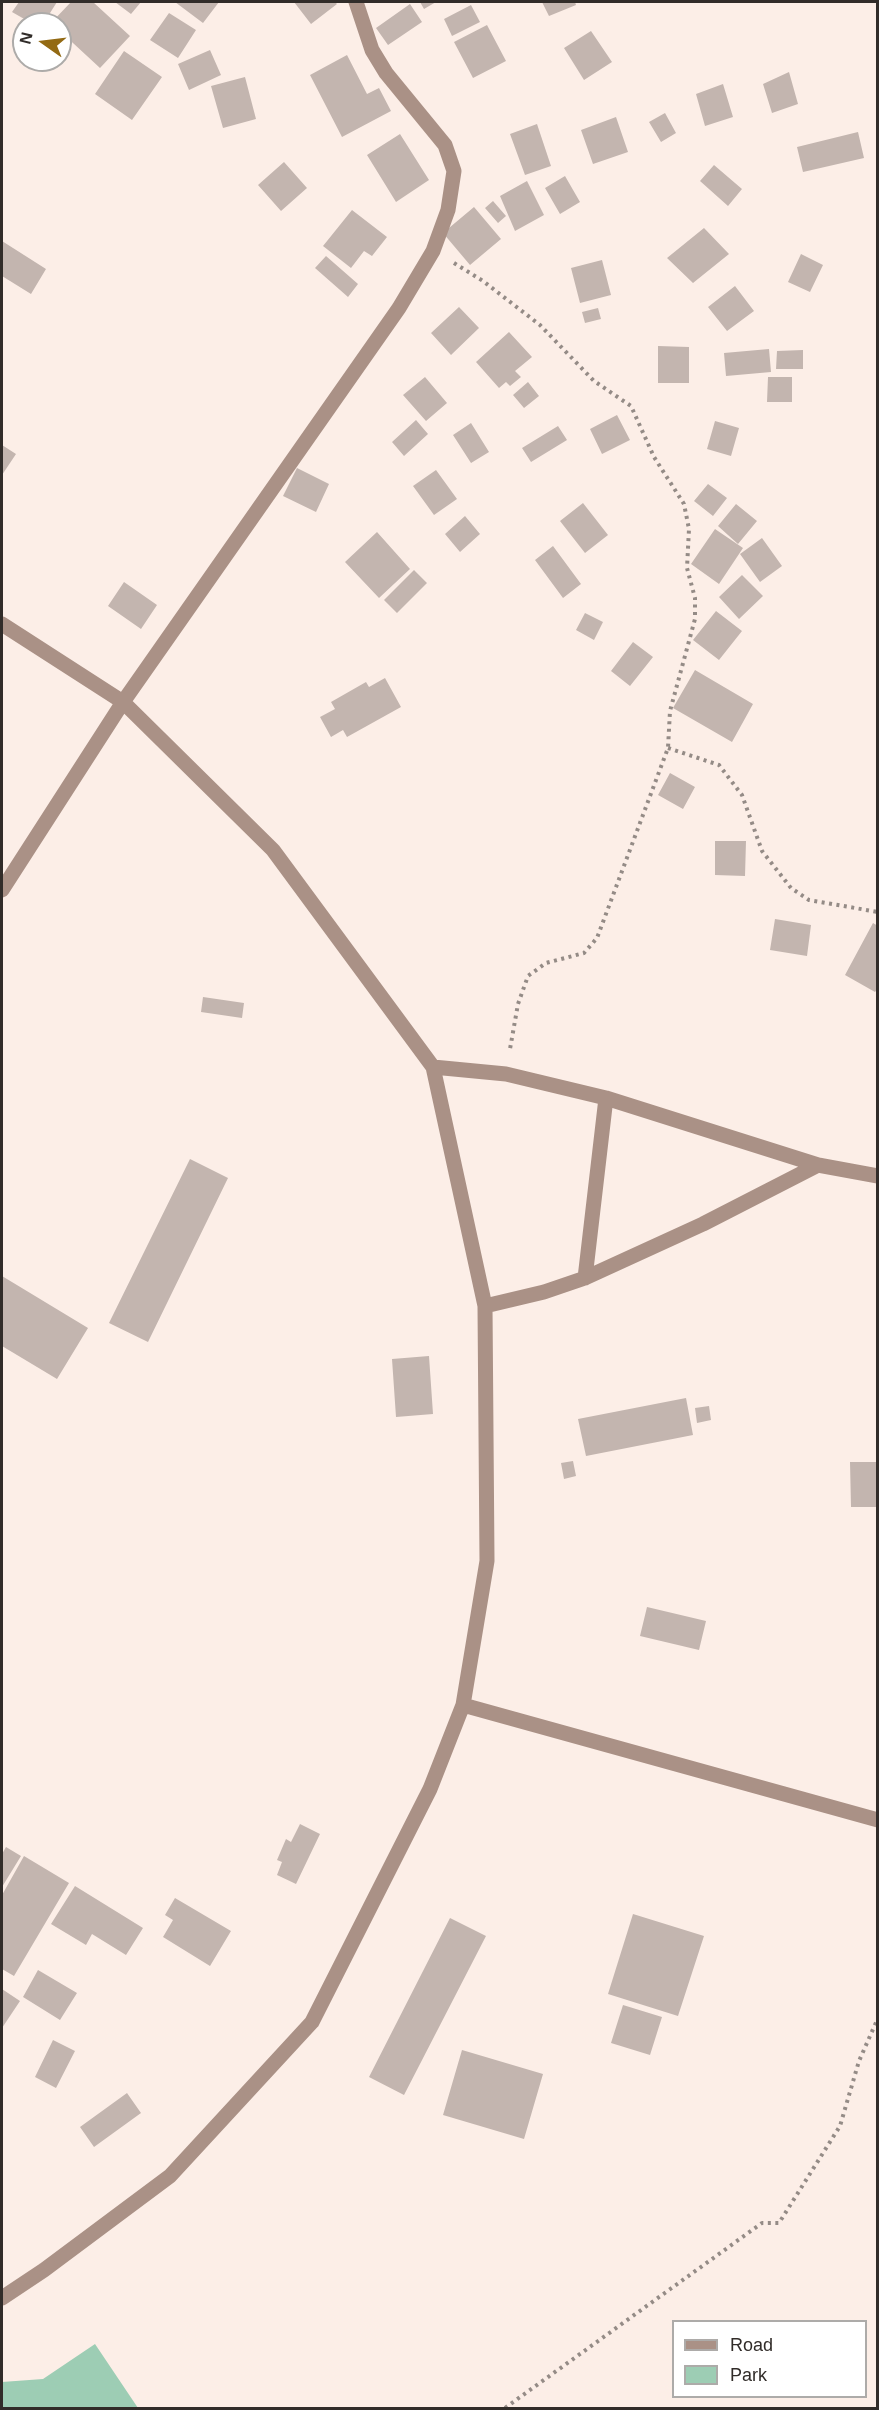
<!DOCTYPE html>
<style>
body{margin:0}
#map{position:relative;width:879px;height:2410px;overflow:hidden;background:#fceee7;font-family:Helvetica,sans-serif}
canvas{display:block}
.frame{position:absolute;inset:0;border:3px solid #312c29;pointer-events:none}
.legend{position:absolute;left:672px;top:2320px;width:195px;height:78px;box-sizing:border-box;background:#fff;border:2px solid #adaba9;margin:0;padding:8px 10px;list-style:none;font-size:18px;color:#312c29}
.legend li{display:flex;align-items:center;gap:12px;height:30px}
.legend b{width:30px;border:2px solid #adaba9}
.north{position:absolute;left:12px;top:12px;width:60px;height:60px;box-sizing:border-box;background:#fff;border:2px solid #adaba9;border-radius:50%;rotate:284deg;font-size:16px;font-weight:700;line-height:24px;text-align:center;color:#312c29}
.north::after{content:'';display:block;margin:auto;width:21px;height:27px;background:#936a13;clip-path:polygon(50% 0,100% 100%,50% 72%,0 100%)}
</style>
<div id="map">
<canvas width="879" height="2410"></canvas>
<div class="frame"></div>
<ul class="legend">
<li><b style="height:8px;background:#aa9186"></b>Road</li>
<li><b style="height:16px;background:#9dcdb4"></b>Park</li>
</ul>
<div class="north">N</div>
</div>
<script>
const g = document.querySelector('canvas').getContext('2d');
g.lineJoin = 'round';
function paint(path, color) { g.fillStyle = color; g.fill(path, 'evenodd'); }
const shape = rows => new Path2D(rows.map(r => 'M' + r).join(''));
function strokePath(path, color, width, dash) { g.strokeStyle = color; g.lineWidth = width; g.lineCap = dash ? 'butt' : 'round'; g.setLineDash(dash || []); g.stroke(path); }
const green = shape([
 [95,2344,138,2408,2,2408,2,2382,43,2379]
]);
const building = shape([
 [19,2,57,2,43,24,33,24,12,12],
 [71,2,93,2,130,36,100,68,60,31,60,24,51,23],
 [115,2,141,2,131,14],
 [175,2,219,2,203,23],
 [294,2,335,2,337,4,311,24],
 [420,2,436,2,424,9],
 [542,2,575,2,576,5,549,16],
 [410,4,422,22,388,45,376,28],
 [471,5,480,22,452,36,444,19],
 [169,13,196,30,178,58,150,40],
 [487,25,506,61,473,78,454,42],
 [591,31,612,62,584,80,564,48],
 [210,50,221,75,189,90,178,64],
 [124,51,162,77,132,120,95,94],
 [347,55,367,94,379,88,391,111,342,137,310,75],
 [789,72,798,104,772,113,763,84],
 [245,77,256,119,223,128,211,86],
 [723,84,733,117,705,126,696,94],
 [665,113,676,133,661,142,649,122],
 [616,117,628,152,593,164,581,130],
 [537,124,551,166,525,175,510,134],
 [858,132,864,158,803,172,797,147],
 [400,134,429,180,396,202,367,155],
 [284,162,307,188,281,211,258,185],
 [714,165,742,189,728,206,700,181],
 [565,176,580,202,560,214,545,188],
 [527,181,544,215,515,231,500,196],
 [493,201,506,216,498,223,485,208],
 [474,207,501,239,470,265,443,233],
 [352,210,387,237,372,256,364,251,351,268,323,246],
 [704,228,729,254,693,283,667,258],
 [2,241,46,269,31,294,2,276],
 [801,254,823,265,810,292,788,282],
 [326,256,358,284,348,297,315,268],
 [602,260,611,295,580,303,571,268],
 [735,286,754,311,727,331,708,307],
 [459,307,479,328,451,355,431,333],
 [598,308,601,319,585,323,582,312],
 [509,332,532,357,515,371,521,377,510,386,506,382,499,388,476,362],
 [658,346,689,347,689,383,658,383],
 [769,349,771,372,726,376,724,353],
 [803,350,803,369,776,369,777,351],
 [425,377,447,403,426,421,403,395],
 [768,377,792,377,792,402,767,402],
 [528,382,539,396,524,408,513,395],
 [617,415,630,440,602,454,590,429],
 [416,420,428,434,404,456,392,442],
 [715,421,739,428,731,456,707,449],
 [471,423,489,452,471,463,453,435],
 [558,426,567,440,531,462,522,448],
 [2,445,16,454,2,475],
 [297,468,329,484,316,512,283,496],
 [436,470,457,499,434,515,413,486],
 [708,484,727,498,713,516,694,501],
 [583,503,608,535,585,553,560,521],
 [736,504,757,521,738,544,718,526],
 [465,516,480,534,460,552,445,534],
 [715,529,743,548,719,584,691,564],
 [377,532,410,569,379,598,345,562],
 [762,538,782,566,760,582,740,554],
 [553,546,581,584,563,598,535,560],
 [414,570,427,583,397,613,384,600],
 [742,575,763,596,739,619,719,597],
 [124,582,157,605,141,629,108,606],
 [716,611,742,631,719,660,693,640],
 [585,613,603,622,594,640,576,630],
 [633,642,653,657,630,686,611,671],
 [695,670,753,704,732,742,673,708],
 [385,678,401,707,347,737,343,730,331,737,320,717,335,709,331,702,366,682,369,687],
 [670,773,695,787,683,809,658,795],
 [715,841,746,841,745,876,715,875],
 [775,919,811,925,807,956,770,950],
 [873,923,878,926,878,988,875,992,845,975],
 [203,997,244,1003,242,1018,201,1012],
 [190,1159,228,1178,148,1342,109,1323],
 [2,1276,88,1328,57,1379,2,1346],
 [429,1356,433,1414,396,1417,392,1359],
 [686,1398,693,1435,586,1456,578,1419],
 [709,1406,711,1420,697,1423,695,1408],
 [573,1461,576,1476,564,1479,561,1463],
 [850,1462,878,1462,878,1507,851,1507],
 [647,1607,706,1621,699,1650,640,1636],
 [300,1824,320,1834,296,1884,277,1875,282,1862,277,1860,286,1839,291,1842],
 [6,1847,21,1856,2,1887,2,1854],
 [24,1856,69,1883,14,1976,2,1969,2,1895],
 [75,1886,143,1928,126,1955,92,1934,86,1945,51,1924],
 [175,1898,231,1931,210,1966,163,1937,173,1920,165,1915],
 [633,1914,704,1936,678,2016,608,1994],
 [450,1918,486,1936,404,2095,369,2077],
 [38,1970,77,1993,60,2020,23,1997],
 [2,1989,20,2001,2,2028],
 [623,2005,662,2017,650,2055,611,2043],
 [53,2040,75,2051,56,2088,35,2077],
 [462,2050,543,2074,524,2139,443,2115],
 [127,2093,141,2113,94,2147,80,2127]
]);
const path = shape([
 [454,263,483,281,540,325,594,381,631,406,654,457,684,504,689,529,687,568,695,598,695,619,670,711,668,748,597,938,584,953,546,963,528,976,518,1004,510,1049],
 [668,748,719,765,742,795,762,851,791,888,809,900,878,912],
 [505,2408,762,2223,779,2223,840,2126,859,2061,878,2018]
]);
const street = shape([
 [2,624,123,702,273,850,433,1067,485,1306,487,1561,463,1705,430,1789,312,2022,170,2176,44,2270,2,2298],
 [2,890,123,702,399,308,433,251,448,210,454,171,445,145,386,73,372,50,356,2],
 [433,1067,506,1074,606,1098,818,1165,878,1176],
 [585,1278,606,1098],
 [485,1306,544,1292,585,1278,703,1224,818,1165],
 [463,1705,878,1820]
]);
paint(green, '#9dcdb4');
paint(building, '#c3b5af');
strokePath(path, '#948b86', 4, [3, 4.5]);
strokePath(street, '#aa9186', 15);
</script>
